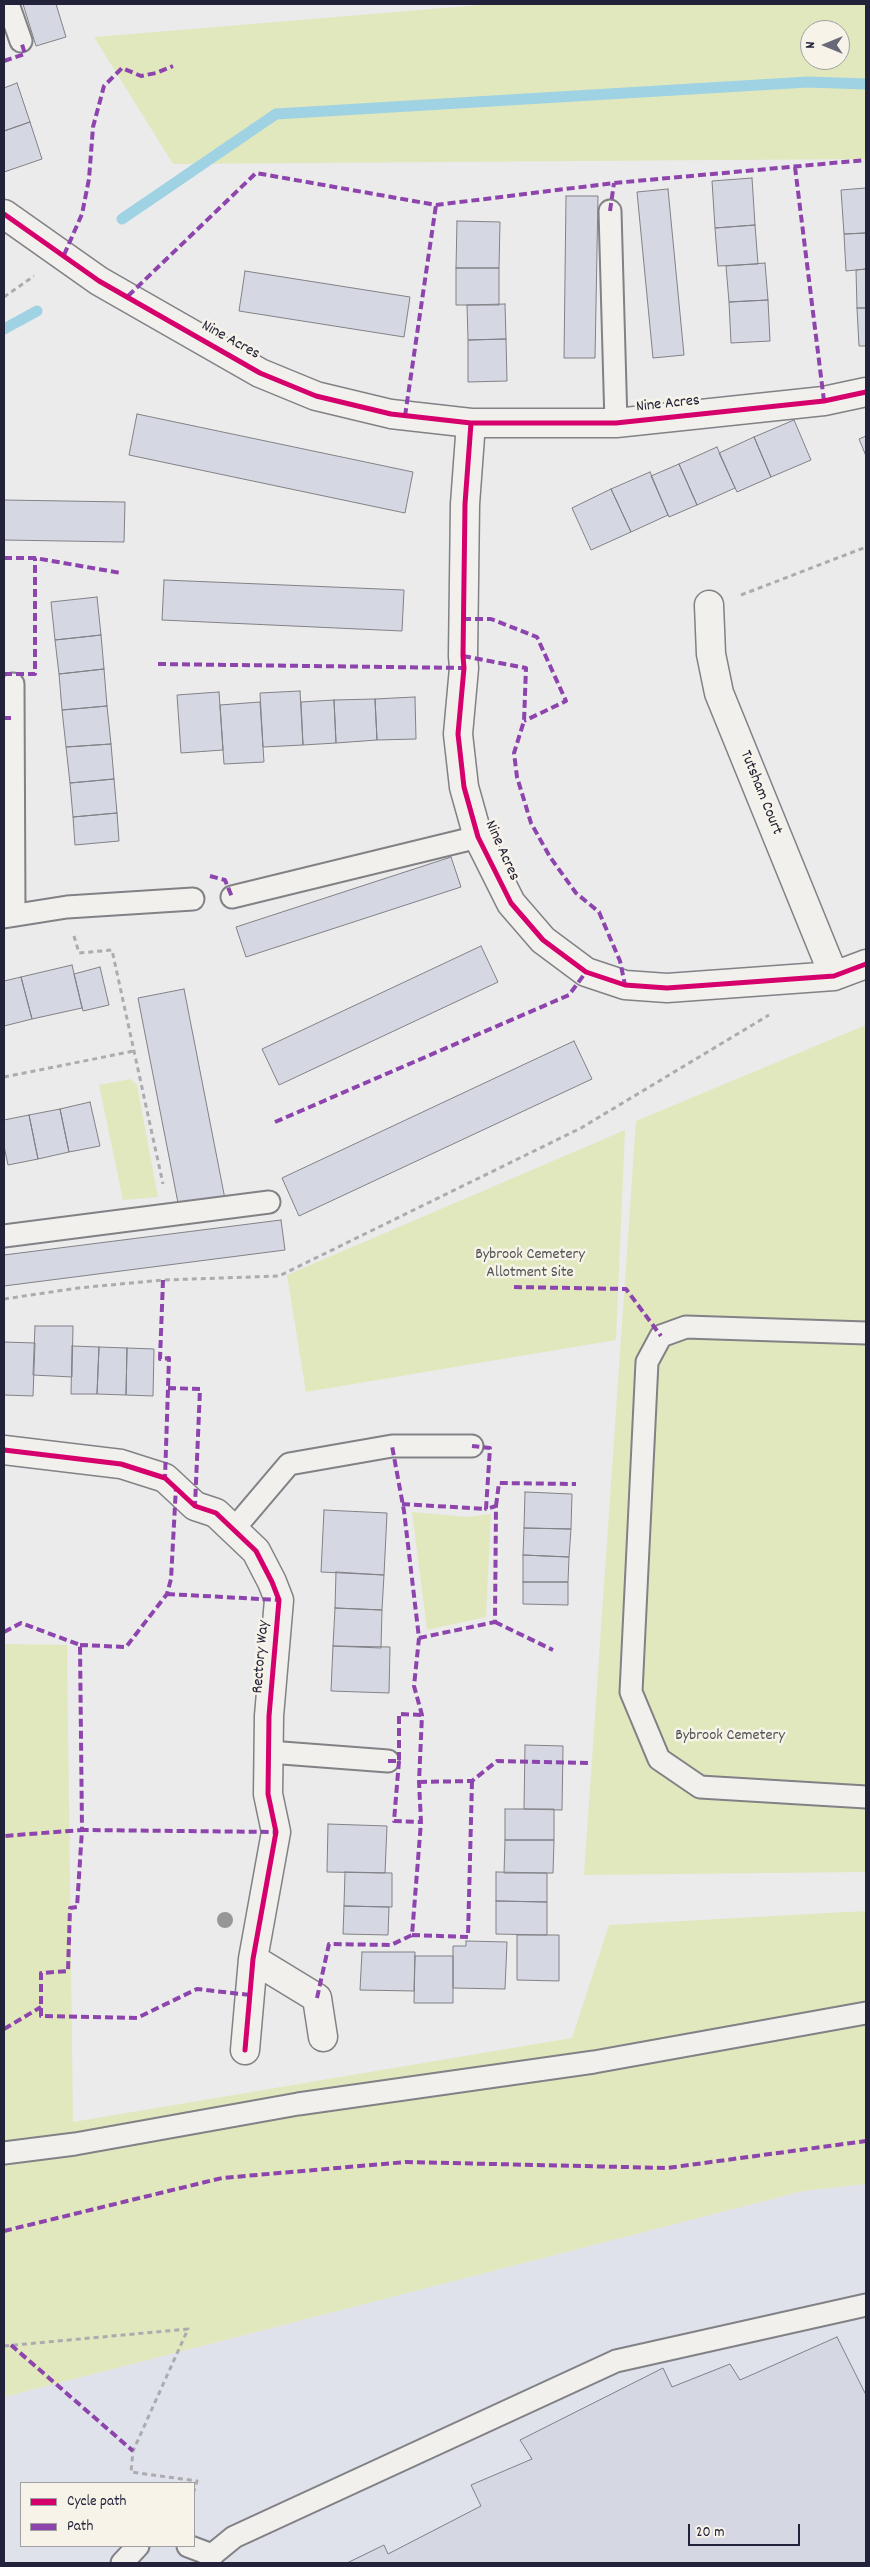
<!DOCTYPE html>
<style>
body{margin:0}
#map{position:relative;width:870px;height:2567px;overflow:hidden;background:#ebebec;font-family:Dekko,sans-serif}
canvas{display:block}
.frame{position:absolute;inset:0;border:5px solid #22223b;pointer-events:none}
.legend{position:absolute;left:20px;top:2482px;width:175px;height:65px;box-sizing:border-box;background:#f7f3e8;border:1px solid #a29fa3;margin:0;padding:6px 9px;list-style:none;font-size:15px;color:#22223b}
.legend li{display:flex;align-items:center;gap:10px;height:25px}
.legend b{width:25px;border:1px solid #a29fa3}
.north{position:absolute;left:800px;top:20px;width:50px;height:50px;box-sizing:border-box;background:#f7f3e8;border:1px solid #a29fa3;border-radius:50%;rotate:270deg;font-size:14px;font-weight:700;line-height:20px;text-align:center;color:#22223b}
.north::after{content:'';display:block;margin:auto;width:18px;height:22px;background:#686879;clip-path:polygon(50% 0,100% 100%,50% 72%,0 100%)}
.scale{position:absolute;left:688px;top:2524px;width:112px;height:22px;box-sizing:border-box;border:2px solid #22223b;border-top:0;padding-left:6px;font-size:15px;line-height:18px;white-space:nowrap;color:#22223b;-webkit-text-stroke:4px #f7f3e8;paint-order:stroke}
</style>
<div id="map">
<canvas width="870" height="2567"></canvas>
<div class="frame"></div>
<ul class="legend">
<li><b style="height:6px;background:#d6006c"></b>Cycle path</li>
<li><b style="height:6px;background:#8e44ad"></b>Path</li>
</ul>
<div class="north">N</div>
<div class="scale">20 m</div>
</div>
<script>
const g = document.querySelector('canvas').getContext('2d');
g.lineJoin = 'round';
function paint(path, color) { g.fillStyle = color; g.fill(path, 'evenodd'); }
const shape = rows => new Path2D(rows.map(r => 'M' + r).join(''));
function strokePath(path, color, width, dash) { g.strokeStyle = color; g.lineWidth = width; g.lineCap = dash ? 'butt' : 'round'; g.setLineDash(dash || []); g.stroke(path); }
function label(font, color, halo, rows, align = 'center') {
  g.font = font + ' Dekko,sans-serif'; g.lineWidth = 5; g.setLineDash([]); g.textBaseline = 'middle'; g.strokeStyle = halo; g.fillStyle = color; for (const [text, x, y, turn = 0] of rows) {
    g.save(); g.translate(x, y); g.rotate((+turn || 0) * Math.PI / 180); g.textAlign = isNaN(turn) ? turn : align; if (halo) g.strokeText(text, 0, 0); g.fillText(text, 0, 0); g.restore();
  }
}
const built = shape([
 [866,2184,866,2563,4,2563,4,2397,803,2191],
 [21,2483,194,2483,194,2546,21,2546]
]);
const green = shape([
 [492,4,866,4,866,159,173,164,94,37],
 [810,30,840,30,840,60,810,60],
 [866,1025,866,1872,584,1875,636,1121],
 [130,1079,137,1085,158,1197,123,1200,99,1085],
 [625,1130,616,1340,306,1392,287,1275],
 [412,1512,468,1517,491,1514,486,1617,427,1630],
 [4,1644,67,1645,73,2122,572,2038,609,1925,866,1911,866,2184,803,2191,4,2397]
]);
const stream = shape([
 [122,219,276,114,808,82,866,84],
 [4,329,37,311]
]);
const building = shape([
 [23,4,56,4,66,37,36,46,23,4],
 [17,83,30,122,4,131,4,88,17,83],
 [30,122,42,159,4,172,4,131,30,122],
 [752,178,755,225,715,228,712,181,752,178],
 [866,188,866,233,844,234,841,190,866,188],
 [668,189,684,355,653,358,637,192,668,189],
 [566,196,598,196,595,358,564,358,566,196],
 [457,221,500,222,499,268,456,268,457,221],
 [755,225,758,264,718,266,715,228,755,225],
 [866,233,866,269,846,271,844,234,866,233],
 [765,263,768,300,729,302,726,266,765,263],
 [456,268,499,268,499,305,456,305,456,268],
 [866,269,866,308,857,308,856,270,866,269],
 [245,271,410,297,404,337,239,311,245,271],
 [768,300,770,341,731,343,729,302,768,300],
 [505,304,506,339,468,340,467,305,505,304],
 [857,308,866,308,866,346,859,346,857,308],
 [506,339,507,381,468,382,468,340,506,339],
 [137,414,413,472,405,513,129,455,137,414],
 [794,420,811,460,771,477,754,437,794,420],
 [866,436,866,456,859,439,866,436],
 [754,437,771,477,737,492,719,453,754,437],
 [717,447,735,488,697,505,679,464,717,447],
 [679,464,697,505,669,517,651,476,679,464],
 [650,472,668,515,631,532,611,489,650,472],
 [611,489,631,532,591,550,572,508,611,489],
 [4,500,125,502,124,542,4,540,4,500],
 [164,580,404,590,402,631,162,620,164,580],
 [97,597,101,635,55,640,51,602,97,597],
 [101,635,104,669,59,674,55,640,101,635],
 [104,669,107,706,62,710,59,674,104,669],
 [300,691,303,745,263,747,260,693,300,691],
 [219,692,223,750,181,753,177,695,219,692],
 [415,697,416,739,377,740,375,699,415,697],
 [375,699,377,740,336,743,334,700,375,699],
 [334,700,336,743,303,745,301,702,334,700],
 [260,702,264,762,224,764,220,705,260,702],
 [107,706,111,744,66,747,62,710,107,706],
 [111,744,114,779,70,783,66,747,111,744],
 [114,779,117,813,73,817,70,783,114,779],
 [117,813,119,841,75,845,73,817,117,813],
 [451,857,461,887,246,957,236,927,451,857],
 [481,946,498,982,279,1085,262,1049,481,946],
 [72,965,82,1008,32,1019,21,977,72,965],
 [100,967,109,1005,83,1011,74,974,100,967],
 [21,977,32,1019,4,1026,4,981,21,977],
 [184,989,225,1199,179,1208,138,998,184,989],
 [574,1041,592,1079,299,1216,282,1178,574,1041],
 [90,1102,100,1146,69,1152,60,1109,90,1102],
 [60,1109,69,1152,38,1159,29,1115,60,1109],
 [29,1115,38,1159,8,1165,4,1146,4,1120,29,1115],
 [281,1220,285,1250,4,1286,4,1255,281,1220],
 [35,1326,73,1326,72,1377,33,1375,35,1326],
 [4,1342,35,1343,33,1396,4,1395,4,1342],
 [72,1346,99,1347,97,1394,71,1394,72,1346],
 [99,1347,127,1348,126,1395,97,1394,99,1347],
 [127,1348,154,1349,153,1396,126,1395,127,1348],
 [525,1492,572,1494,571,1529,524,1528,525,1492],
 [324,1510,387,1513,384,1575,321,1572,324,1510],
 [524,1528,571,1529,569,1557,523,1555,524,1528],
 [523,1555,569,1557,568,1582,523,1582,523,1555],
 [336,1572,384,1575,382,1610,335,1608,336,1572],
 [523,1582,568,1582,568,1605,523,1604,523,1582],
 [335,1608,382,1610,381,1648,333,1646,335,1608],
 [333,1646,390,1647,389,1693,331,1691,333,1646],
 [525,1745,563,1746,562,1810,524,1809,525,1745],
 [505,1809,554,1809,554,1840,505,1840,505,1809],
 [328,1824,387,1826,385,1873,327,1872,328,1824],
 [505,1840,554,1840,553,1873,504,1873,505,1840],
 [345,1872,392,1873,392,1907,344,1906,345,1872],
 [496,1872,547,1873,547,1902,496,1901,496,1872],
 [496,1901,547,1902,547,1935,496,1934,496,1901],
 [344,1906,389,1907,388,1935,343,1934,344,1906],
 [517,1935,559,1935,559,1981,517,1980,517,1935],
 [466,1941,507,1942,505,1989,453,1988,453,1946,466,1946,466,1941],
 [362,1952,415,1952,414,1991,360,1990,362,1952],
 [415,1956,453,1956,453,2003,414,2003,415,1956],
 [837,2337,866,2395,866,2563,347,2563,384,2545,388,2554,481,2506,471,2485,532,2459,520,2440,663,2368,672,2387,730,2364,740,2380,837,2337]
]);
const path = shape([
 [4,297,34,276],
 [741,595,866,547],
 [74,936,79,953,112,950,163,1184],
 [4,1077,134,1051],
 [4,1299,78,1288,163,1280,279,1276,581,1128,769,1015],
 [4,2346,188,2329,133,2451,131,2472,197,2481,194,2491]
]);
const lane = shape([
 [8,4,21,41],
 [610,211,616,423],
 [13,684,14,914],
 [232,897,478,837],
 [4,917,67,907,193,899],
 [4,1236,269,1202],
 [866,1333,686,1327,661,1336,647,1362,631,1692,659,1759,700,1787,866,1797],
 [233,1530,289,1464,392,1446,472,1446],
 [269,1752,388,1761],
 [4,2153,75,2144,298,2104,594,2062,866,2013],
 [188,2546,212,2555],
 [122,2563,138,2546],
 [210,2563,212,2555,234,2537,616,2361,866,2305]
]);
const street = shape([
 [4,214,99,281,260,373,316,396,391,414,471,423,616,423,824,401,866,392],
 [471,423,465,504,463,656,464,668,458,734,464,787,478,837,511,903,543,940,586,972,625,985,667,988,834,976,866,964],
 [709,605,711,654,719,693,834,976],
 [4,1450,121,1464,165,1478,195,1506,216,1513,256,1551,272,1582,279,1600,269,1716,268,1794,276,1832,253,1959,245,2050],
 [253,1959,317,1998,323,2037]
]);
const quiet = shape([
 [4,61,25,54,21,41],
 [795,167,824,401],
 [610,211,614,183],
 [64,255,82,214,89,179,93,127,104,86,122,68,141,76,156,73,173,66],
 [128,296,256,173,436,205,614,183,866,160],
 [405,416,436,205],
 [4,558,35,558,121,573],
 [463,619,491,619,537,637,566,701,524,721],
 [463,656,526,668,524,721,514,753,517,777,531,823,550,857,576,893,599,912,620,961,625,985],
 [158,664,464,668],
 [4,674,35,674,35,558],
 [4,718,11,718],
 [210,876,225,880,232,897],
 [275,1122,569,995,586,972],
 [163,1280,160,1359,169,1358,165,1478],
 [514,1287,626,1289,661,1336],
 [168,1388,200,1389,195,1506],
 [402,1504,486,1509],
 [496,1506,499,1483,576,1484],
 [167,1594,279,1600],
 [495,1622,553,1650],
 [4,1632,21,1623,80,1645,82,1830,4,1836],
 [419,1638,495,1622,496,1506,486,1509,490,1448,472,1446],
 [80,1645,126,1647,167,1594,171,1579,176,1487],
 [388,1761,399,1761,399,1714,422,1715],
 [399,1761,394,1821,421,1822],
 [419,1782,472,1781,497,1761,589,1763],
 [412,1935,468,1937,472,1781],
 [250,1995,197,1989,137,2018,41,2016,41,1973,68,1971,70,1908,77,1907,82,1830,276,1832],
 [317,1998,329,1944,391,1945,412,1935,421,1822,419,1782,422,1715,414,1686,419,1638,404,1511,392,1446],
 [4,2029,41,2007],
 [4,2231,222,2178,406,2162,667,2168,866,2141],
 [11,2345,133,2451]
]);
const cycleway = shape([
 [4,214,99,281,260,373,316,396,391,414,471,423,616,423,824,401,866,392],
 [471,423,465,504,463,656,464,668,458,734,464,787,478,837,511,903,543,940,586,972,625,985,667,988,834,976,866,964],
 [4,1450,121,1464,165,1478,195,1506,216,1513,256,1551,272,1582,279,1600,269,1716,268,1794,276,1832,253,1959,245,2050]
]);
const trees = [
 [225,1920]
];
const streetNames = [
 ["Nine Acres",230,341,29],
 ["Nine Acres",668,405,-6],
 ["Tutsham Court",760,793,68],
 ["Nine Acres",501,851,66],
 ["Rectory Way",262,1657,-85]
];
const parkNames = [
 ["Bybrook Cemetery",530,1256],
 ["Allotment Site",530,1274],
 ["Bybrook Cemetery",730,1737]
];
paint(built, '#dfe2eb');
paint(green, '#e1e8be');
strokePath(stream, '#9fd2e3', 11);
paint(building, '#d5d7e2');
strokePath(building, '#818186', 1);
strokePath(lane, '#818186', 25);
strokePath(street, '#818186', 31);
strokePath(path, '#acabad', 3, [5, 4]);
strokePath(lane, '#f1f0ed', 21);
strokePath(street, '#f1f0ed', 28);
strokePath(quiet, '#8e44ad', 4, [8, 4]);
strokePath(cycleway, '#d6006c', 5);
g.fillStyle = '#969797';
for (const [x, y] of trees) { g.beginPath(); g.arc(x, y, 8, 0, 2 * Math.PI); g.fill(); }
label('16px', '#22223b', '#f7f3e8', streetNames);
label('16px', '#505352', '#f7f3e8', parkNames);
</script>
